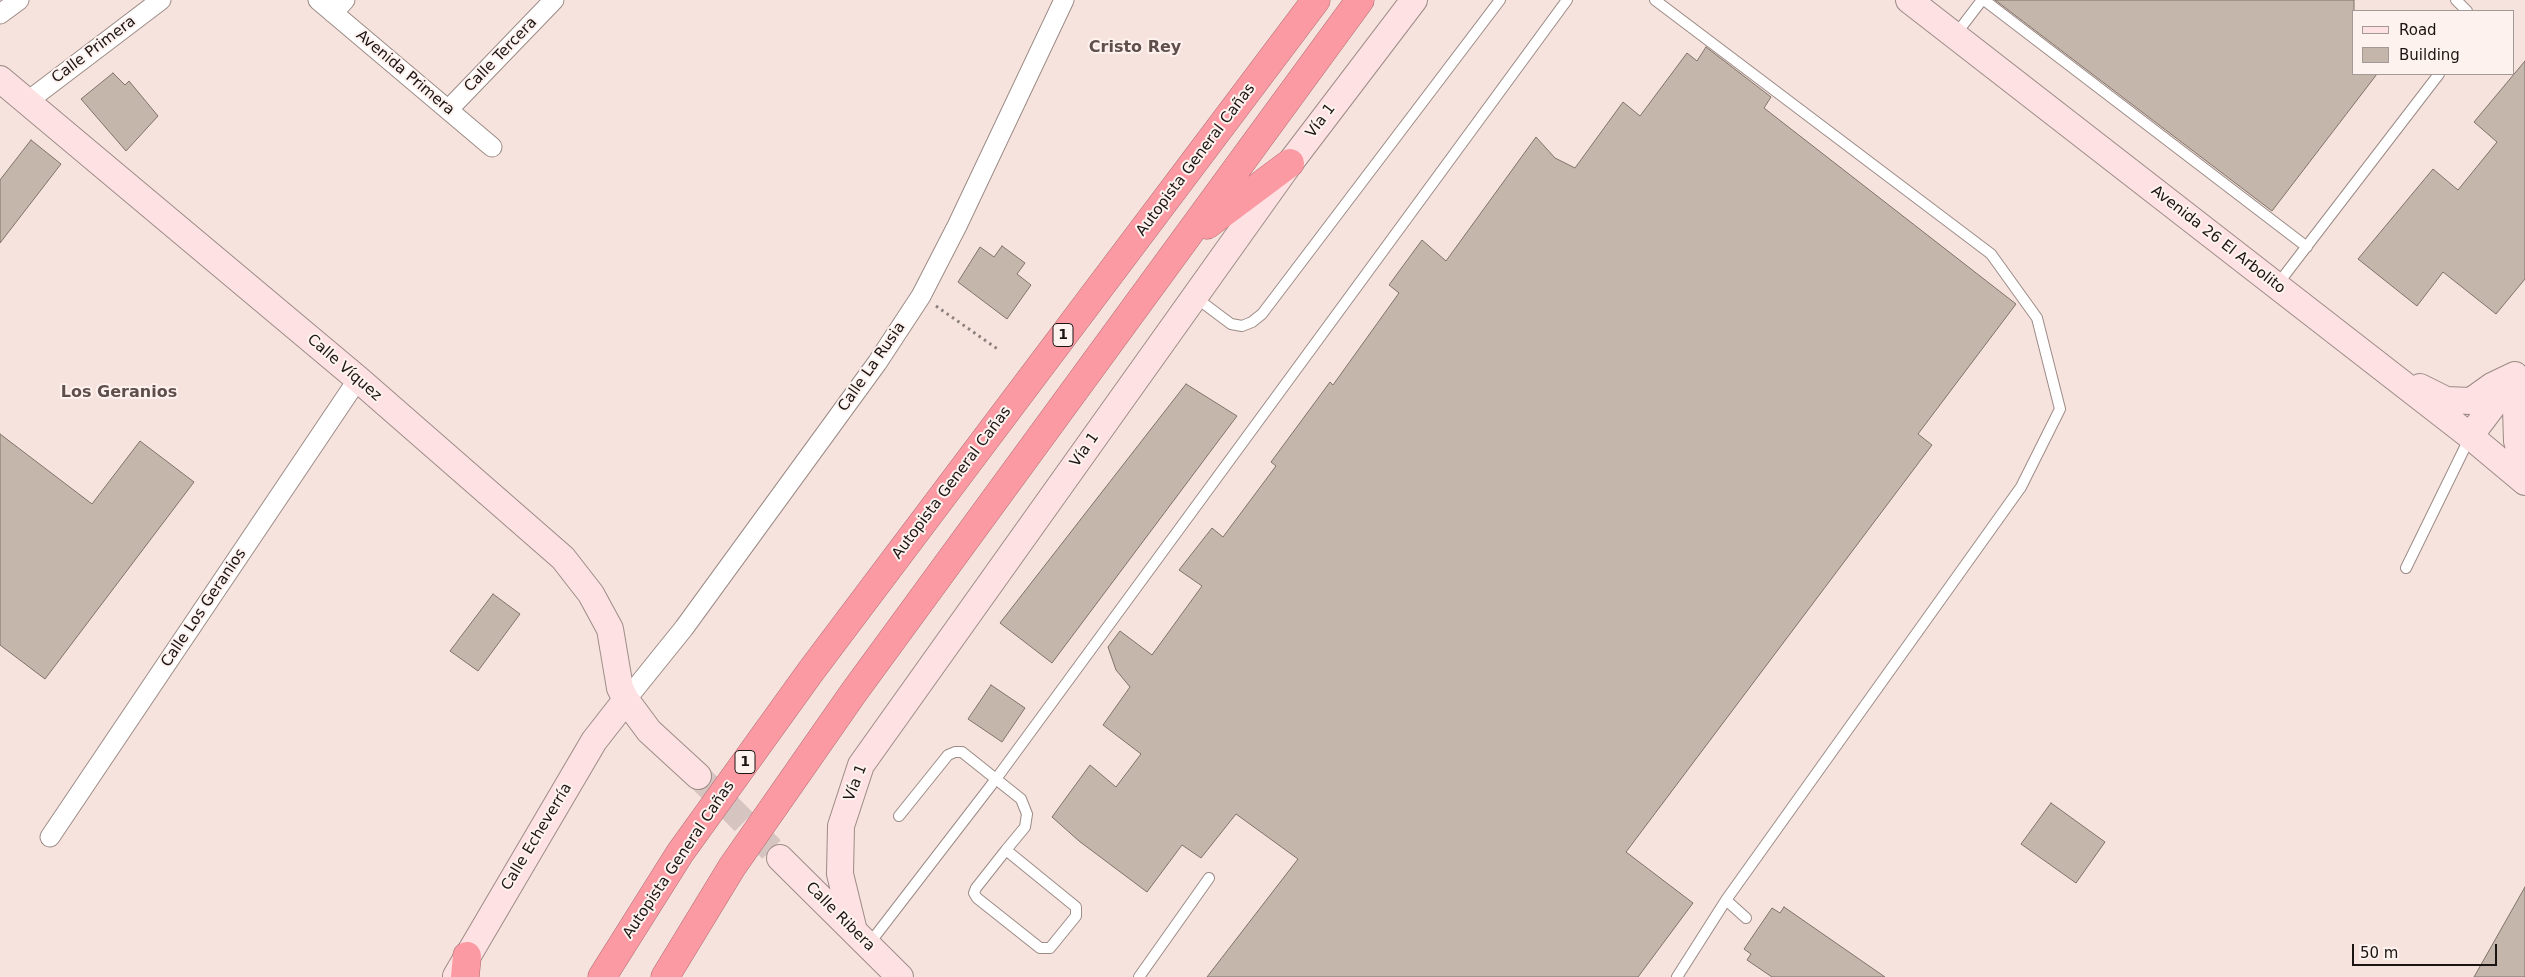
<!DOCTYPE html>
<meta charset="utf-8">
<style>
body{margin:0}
#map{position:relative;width:2525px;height:977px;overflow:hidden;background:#f6e3de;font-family:"DejaVu Sans",sans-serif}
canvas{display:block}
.legend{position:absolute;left:2352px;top:10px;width:162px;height:65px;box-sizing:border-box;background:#fef2ef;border:1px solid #a39997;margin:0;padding:6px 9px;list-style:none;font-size:15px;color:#1a1412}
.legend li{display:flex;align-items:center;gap:10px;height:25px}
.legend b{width:25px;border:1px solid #a39997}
.scale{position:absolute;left:2352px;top:944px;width:145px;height:22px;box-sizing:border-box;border:2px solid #1a1412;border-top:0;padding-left:6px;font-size:15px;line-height:18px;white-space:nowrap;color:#1a1412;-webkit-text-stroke:4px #fef2ef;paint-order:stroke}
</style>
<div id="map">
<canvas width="2525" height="977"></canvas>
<ul class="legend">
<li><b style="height:6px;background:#fee1e3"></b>Road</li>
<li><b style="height:14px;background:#c4b6ab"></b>Building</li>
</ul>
<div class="scale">50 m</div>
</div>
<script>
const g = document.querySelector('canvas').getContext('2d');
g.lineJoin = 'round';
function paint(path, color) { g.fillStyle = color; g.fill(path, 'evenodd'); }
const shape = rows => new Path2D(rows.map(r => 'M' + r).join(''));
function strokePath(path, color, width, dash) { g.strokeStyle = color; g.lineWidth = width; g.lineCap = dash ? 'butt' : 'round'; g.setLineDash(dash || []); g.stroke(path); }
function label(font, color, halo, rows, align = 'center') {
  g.font = font + ' "DejaVu Sans",sans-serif'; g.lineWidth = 4; g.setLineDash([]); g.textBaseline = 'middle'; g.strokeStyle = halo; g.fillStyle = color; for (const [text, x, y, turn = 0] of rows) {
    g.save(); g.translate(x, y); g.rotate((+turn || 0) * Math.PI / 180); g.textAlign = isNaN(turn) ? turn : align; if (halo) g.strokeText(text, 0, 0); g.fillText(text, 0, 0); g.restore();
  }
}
const building = shape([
 [1995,0,2354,0,2354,74,2377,74,2272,211,1995,0],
 [1706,47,1771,97,1764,108,2016,304,1918,434,1932,445,1626,852,1693,903,1638,977,1207,977,1298,859,1236,814,1201,858,1182,845,1147,892,1079,841,1052,817,1090,765,1116,787,1141,754,1103,725,1130,687,1116,670,1108,647,1120,631,1152,655,1202,586,1179,570,1212,528,1223,537,1276,466,1271,462,1330,382,1333,385,1399,293,1389,285,1422,240,1446,261,1536,137,1555,158,1575,168,1623,102,1640,116,1687,53,1697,61,1706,47],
 [2525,61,2525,279,2496,314,2443,272,2417,306,2358,259,2433,169,2458,190,2497,142,2474,122,2525,61],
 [113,73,125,85,129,81,158,116,126,151,81,99,113,73],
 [31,140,61,164,0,243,0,180,31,140],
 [1002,246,1025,263,1017,274,1031,285,1007,319,958,282,980,247,994,257,1002,246],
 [1186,384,1237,416,1052,663,1000,623,1186,384],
 [0,434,92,504,140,441,194,482,45,679,0,645,0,434],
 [493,594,520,614,478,671,450,651,493,594],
 [991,685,1025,708,1002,742,968,719,991,685],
 [2051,803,2105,842,2076,883,2021,844,2051,803],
 [2525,887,2525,977,2474,977,2525,887],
 [1784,907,1885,977,1772,977,1747,960,1751,954,1744,949,1772,908,1780,913,1784,907]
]);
const secondaryTunnel = shape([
 [698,776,780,858]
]);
const path = shape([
 [936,306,999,350]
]);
const lane = shape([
 [1655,0,1991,254,2037,318,2060,409,2021,487,1726,900,1677,977],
 [1984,0,2307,247],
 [2456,0,2467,11],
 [1956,34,1982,0],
 [2277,285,2439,74],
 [1195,297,1231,324,1242,326,1252,322,1262,314,1500,0],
 [2406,568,2470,437],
 [899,816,948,755,955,752,962,752,1021,799,1027,814,1025,827,1006,850,976,888,974,893,977,898,1040,948,1050,948,1076,916,1076,907,1006,850],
 [1726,900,1746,918],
 [869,944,996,779,1567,0],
 [1139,977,1209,878]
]);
const street = shape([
 [318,0,492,147],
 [333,13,345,0],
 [0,14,19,0],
 [28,101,161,0],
 [448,110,554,0],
 [626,700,684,628,877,363,921,296,957,226,1064,0],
 [50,837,358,379]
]);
const secondary = shape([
 [1909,0,2470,436,2525,482],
 [0,79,358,379,563,558,591,594,610,629,620,688,626,700,649,731,698,776],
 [2420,387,2446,400,2471,401,2492,386,2515,375,2517,441,2525,471],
 [2470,436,2510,383],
 [780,858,900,977],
 [854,931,840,874,841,826,861,765,1290,163,1414,0],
 [456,976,594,741,626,700]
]);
const highway = shape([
 [1207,225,1290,163],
 [465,977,467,956],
 [602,977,680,853,811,671,1316,0],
 [665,977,732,867,854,692,1360,0]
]);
const shields = [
 [1063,335,20],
 [745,762,20]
];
const shieldNames = [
 ["1",1063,335],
 ["1",745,762]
];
const streetNames = [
 ["Calle Primera",94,50,-37],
 ["Calle Tercera",501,55,-46],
 ["Avenida Primera",405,73,40],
 ["Vía 1",1321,121,-53],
 ["Autopista General Cañas",1196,160,-53],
 ["Avenida 26 El Arbolito",2218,240,38],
 ["Calle La Rusia",872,367,-55],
 ["Calle Víquez",344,368,41],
 ["Vía 1",1085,450,-55],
 ["Autopista General Cañas",952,483,-53],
 ["Calle Los Geranios",204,608,-56],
 ["Vía 1",856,783,-69],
 ["Calle Echeverría",537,837,-59],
 ["Autopista General Cañas",679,860,-56],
 ["Calle Ribera",840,917,45]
];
const neighbourhoodNames = [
 ["Cristo Rey",1135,48],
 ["Los Geranios",119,393]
];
paint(building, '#c4b6ab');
strokePath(building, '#7f7268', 1);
strokePath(secondaryTunnel, '#d5c4bf', 26, [26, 13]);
strokePath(lane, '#9c8b86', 12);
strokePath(street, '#9c8b86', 21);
strokePath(secondary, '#9c8b86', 28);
strokePath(highway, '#ad6b70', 29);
strokePath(path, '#8c7f7c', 3, [2.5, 4]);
strokePath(lane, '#fff', 10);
strokePath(street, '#fff', 19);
strokePath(secondary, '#fee1e3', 26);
strokePath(highway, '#fc9aa3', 28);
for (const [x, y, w] of shields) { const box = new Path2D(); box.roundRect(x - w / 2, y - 11.5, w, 23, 4); g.fillStyle = '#fef2ef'; g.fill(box); strokePath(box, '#1a1412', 1); }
label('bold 14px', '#1a1412', null, shieldNames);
label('15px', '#1a1412', '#fef2ef', streetNames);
label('bold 16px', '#5f4f4b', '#fef2ef', neighbourhoodNames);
</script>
